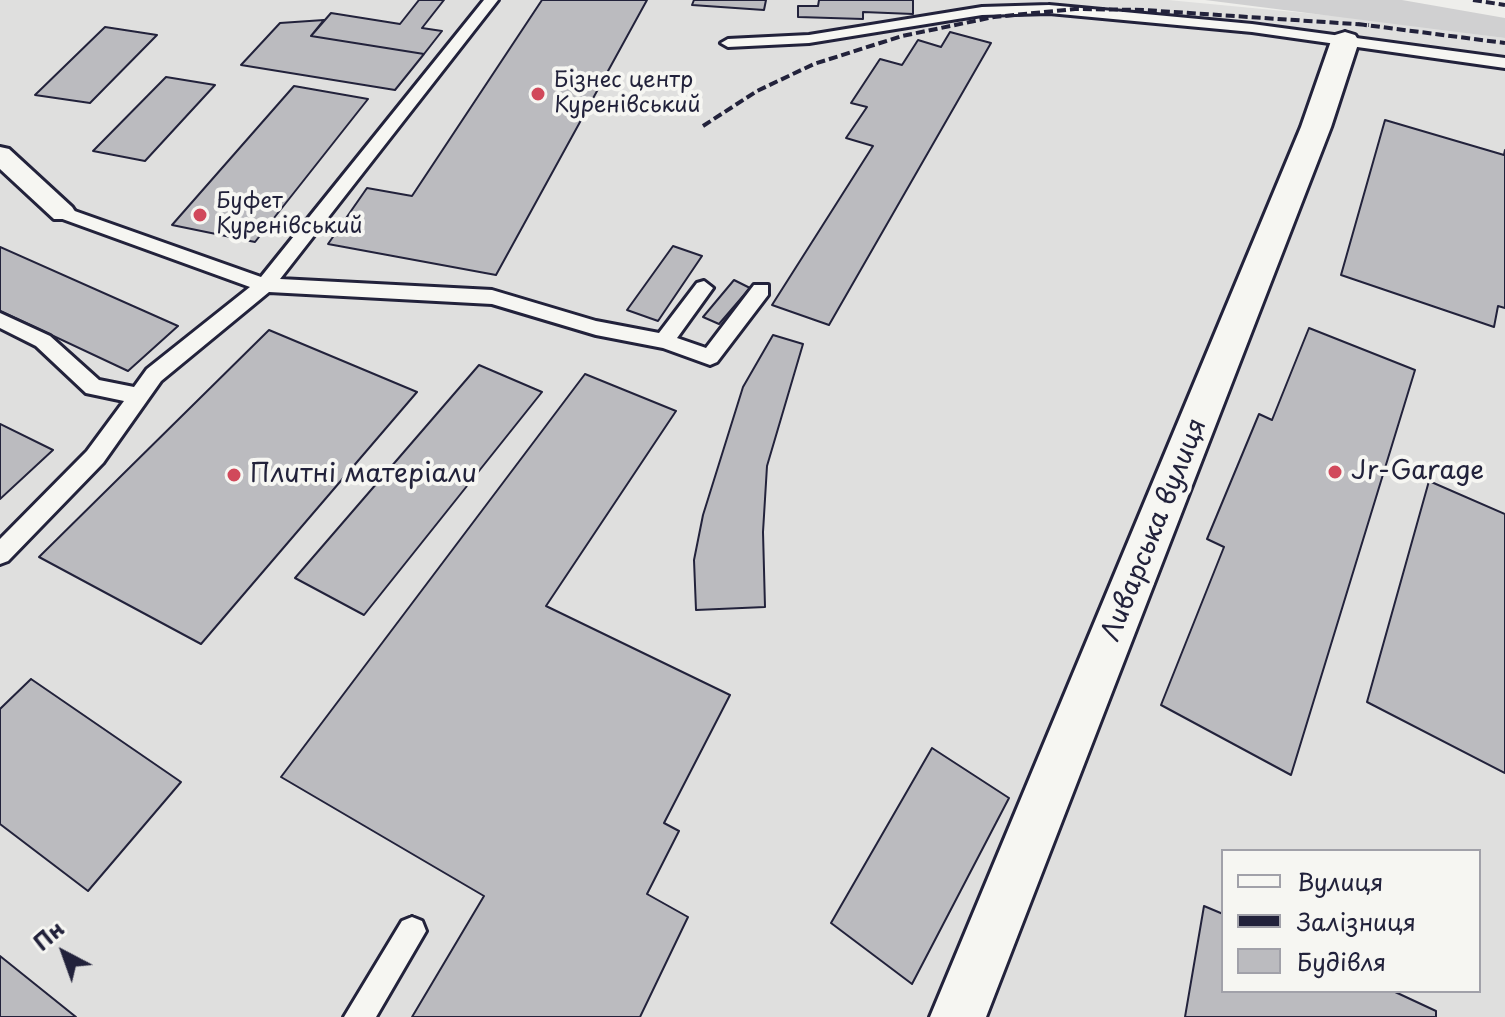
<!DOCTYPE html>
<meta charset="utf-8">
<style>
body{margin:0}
#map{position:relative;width:1505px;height:1017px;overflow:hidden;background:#eeeeeb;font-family:"Playpen Sans",sans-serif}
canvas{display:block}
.legend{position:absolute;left:1221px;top:849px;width:260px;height:144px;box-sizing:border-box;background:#f6f6f2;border:2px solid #a1a1a9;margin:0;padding:10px 14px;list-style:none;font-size:24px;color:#22223b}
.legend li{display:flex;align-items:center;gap:16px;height:40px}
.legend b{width:40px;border:2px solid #a1a1a9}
.north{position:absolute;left:24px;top:913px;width:80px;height:80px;-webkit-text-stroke:6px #f6f6f2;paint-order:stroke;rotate:319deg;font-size:22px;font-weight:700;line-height:32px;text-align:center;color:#22223b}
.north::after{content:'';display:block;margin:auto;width:28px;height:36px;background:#22223b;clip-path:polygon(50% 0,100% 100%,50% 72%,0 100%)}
</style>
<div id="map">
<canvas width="1505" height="1017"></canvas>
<ul class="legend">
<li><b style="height:10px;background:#f6f6f2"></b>Вулиця</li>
<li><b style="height:10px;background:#22223b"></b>Залізниця</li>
<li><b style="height:22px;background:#bbbbbf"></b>Будівля</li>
</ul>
<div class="north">Пн</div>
</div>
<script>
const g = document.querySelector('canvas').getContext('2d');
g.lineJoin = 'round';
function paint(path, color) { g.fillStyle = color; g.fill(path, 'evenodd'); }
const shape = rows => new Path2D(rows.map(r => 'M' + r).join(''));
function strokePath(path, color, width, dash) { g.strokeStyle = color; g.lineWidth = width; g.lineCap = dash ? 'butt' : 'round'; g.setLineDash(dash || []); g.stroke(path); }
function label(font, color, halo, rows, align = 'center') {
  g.font = font + ' "Playpen Sans",sans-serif'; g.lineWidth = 8; g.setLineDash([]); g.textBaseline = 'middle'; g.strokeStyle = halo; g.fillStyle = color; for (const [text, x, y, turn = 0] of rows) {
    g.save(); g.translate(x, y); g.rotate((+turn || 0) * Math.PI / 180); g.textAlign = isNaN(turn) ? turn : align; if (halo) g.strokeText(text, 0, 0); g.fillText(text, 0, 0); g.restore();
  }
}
const built = shape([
 [0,0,1168,0,1368,19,1505,38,1505,1017,0,1017],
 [1223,851,1479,851,1479,991,1223,991]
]);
const green = shape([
 [1205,0,1402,0,1505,18,1505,38]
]);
const building = shape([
 [419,0,444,0,422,28,442,31,424,54,311,36,331,13,400,24,419,0],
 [542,0,647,0,496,275,328,244,367,188,412,196,542,0],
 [694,0,766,0,764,10,692,5,694,0],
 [819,0,913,0,913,14,863,12,863,19,798,17,798,6,818,6,819,0],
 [324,20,311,36,424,54,395,90,241,65,280,23,324,20],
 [105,27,157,35,90,103,35,95,105,27],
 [950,32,991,43,829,325,772,305,873,146,846,138,867,107,851,103,880,59,902,65,918,40,941,47,950,32],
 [166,77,215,85,145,161,93,151,166,77],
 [294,86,368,99,255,242,172,225,294,86],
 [1385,120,1504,155,1505,150,1505,308,1498,306,1494,327,1341,275,1385,120],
 [673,246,702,256,658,321,627,310,673,246],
 [0,247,178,326,128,371,0,311,0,247],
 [734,280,750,288,719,324,703,317,734,280],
 [1309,328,1415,370,1291,775,1161,705,1224,547,1207,539,1259,414,1272,420,1309,328],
 [269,330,417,392,201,644,39,557,269,330],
 [773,335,803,344,767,466,763,532,765,607,696,610,694,560,703,515,743,387,773,335],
 [479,365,542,392,364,615,295,578,479,365],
 [585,374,676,411,546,606,730,695,664,823,679,831,647,894,688,917,640,1017,412,1017,484,896,281,777,585,374],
 [0,424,53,450,0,499,0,424],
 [1429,481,1505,514,1505,773,1367,702,1429,481],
 [31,679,181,782,88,891,0,824,0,709,31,679],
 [932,748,1009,798,912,984,831,923,932,748],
 [1204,906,1223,914,1223,991,1393,991,1436,1011,1436,1017,1185,1017,1204,906],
 [0,956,76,1017,0,1017,0,956]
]);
const service = shape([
 [484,0,498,0,280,279,492,290,596,321,659,333,697,283,704,281,713,288,677,338,706,348,754,285,768,285,768,295,717,362,710,365,663,348,596,335,492,304,269,292,161,381,103,463,8,561,0,564,0,539,87,451,124,401,86,393,36,346,0,328,0,313,50,336,99,380,134,387,147,369,250,287,57,217,57,209,69,209,261,277,484,0],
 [1049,5,1252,24,1505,58,1505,68,1252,32,1049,13,982,15,809,43,728,47,721,43,728,39,809,35,982,7,1049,5],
 [412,917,422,921,426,931,376,1017,344,1017,402,921,412,917]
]);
const pedestrian = shape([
 [0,147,9,149,72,207,76,213,72,219,54,219,0,169,0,147]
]);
const minor = shape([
 [1345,32,1355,35,1359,41,1331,127,986,1017,930,1017,1301,127,1331,41,1335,35,1345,32]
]);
const rail = shape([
 [1473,0,1505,5],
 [1358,24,1505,43],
 [703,126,757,91,814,64,902,36,994,17,1075,9,1144,10,1369,25]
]);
const markers = [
 [538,94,8,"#d1495b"],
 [200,215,8,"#d1495b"],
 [1335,472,8,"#d1495b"],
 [234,475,8,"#d1495b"]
];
const farPoinames = [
 ["Бізнес центр",554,81],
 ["Куренівський",554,106],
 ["Буфет",216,202],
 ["Куренівський",216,227]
];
const poiNames = [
 ["Jr-Garage",1351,472],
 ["Плитні матеріали",250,475]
];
const streetNames = [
 ["Ливарська вулиця",1155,530,-68]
];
paint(built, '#dfdfde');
paint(green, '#d0d0d1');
paint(building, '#bbbbbf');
strokePath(building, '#22223b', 2);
strokePath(service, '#22223b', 6);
strokePath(pedestrian, '#22223b', 6);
strokePath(minor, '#22223b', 6);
paint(service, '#f6f6f2');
paint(pedestrian, '#f6f6f2');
paint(minor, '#f6f6f2');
strokePath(rail, '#22223b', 4, [9, 4]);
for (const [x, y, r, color] of markers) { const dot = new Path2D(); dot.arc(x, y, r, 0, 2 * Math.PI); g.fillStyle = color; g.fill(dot); strokePath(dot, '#f6f6f2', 3); }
label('22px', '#22223b', '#f6f6f2', farPoinames, 'left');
label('26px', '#22223b', '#f6f6f2', poiNames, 'left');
label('26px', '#22223b', '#f6f6f2', streetNames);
</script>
